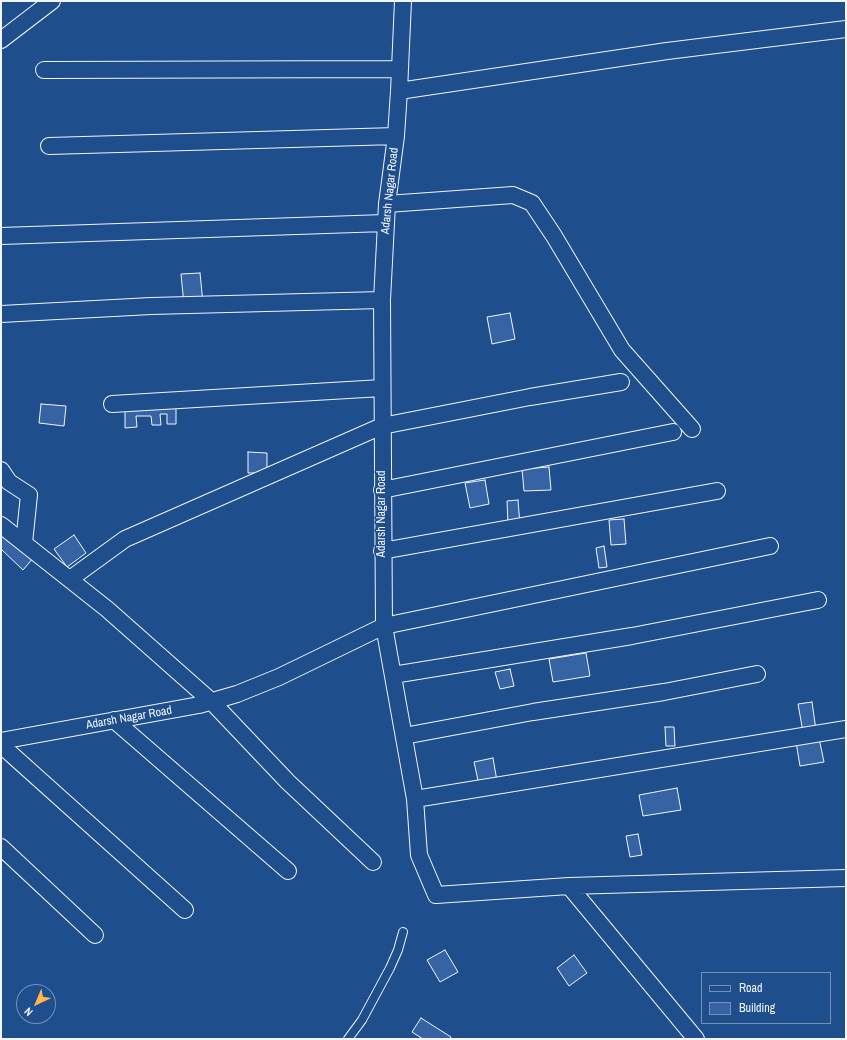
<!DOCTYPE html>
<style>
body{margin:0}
#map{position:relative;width:847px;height:1040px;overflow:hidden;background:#1f4e8c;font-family:"Archivo Narrow",sans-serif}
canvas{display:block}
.frame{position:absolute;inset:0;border:2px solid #f2f6ff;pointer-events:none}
.legend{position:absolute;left:701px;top:972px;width:130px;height:52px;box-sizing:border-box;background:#1f4e8c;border:1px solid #7391ba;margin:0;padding:5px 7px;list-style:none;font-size:12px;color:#f2f6ff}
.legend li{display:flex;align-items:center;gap:8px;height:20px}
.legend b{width:20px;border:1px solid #7391ba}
.north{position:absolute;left:16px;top:984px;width:40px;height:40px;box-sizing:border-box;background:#1f4e8c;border:1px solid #7391ba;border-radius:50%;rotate:224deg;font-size:11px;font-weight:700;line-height:16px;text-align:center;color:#f2f6ff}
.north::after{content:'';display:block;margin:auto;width:14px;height:18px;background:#ffb74d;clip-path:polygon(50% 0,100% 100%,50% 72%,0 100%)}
</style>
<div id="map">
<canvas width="847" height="1040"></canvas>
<div class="frame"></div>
<ul class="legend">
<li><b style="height:5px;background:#1f4e8c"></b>Road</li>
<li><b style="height:11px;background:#3563a3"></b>Building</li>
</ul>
<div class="north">N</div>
</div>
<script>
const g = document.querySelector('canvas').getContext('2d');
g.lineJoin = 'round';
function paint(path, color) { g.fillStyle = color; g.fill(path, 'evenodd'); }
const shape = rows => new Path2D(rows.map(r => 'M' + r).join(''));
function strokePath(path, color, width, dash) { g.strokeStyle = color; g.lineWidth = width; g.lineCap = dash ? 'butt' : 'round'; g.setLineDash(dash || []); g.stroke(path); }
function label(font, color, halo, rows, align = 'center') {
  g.font = font + ' "Archivo Narrow",sans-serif'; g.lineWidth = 3; g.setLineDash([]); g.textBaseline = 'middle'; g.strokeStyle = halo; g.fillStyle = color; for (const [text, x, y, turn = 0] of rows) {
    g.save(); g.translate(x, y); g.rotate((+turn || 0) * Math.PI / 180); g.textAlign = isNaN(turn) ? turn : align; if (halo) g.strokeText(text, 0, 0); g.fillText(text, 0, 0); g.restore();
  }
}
const building = shape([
 [200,273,203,303,184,305,181,274,200,273],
 [510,313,515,339,492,344,487,317,510,313],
 [41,404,66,406,64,426,39,423,41,404],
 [176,406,176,424,167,424,167,414,160,414,161,425,152,425,151,416,136,416,137,427,125,428,125,409,176,406],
 [248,452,267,453,267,473,248,473,248,452],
 [549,467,551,490,524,491,522,469,549,467],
 [485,480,489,504,470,508,465,483,485,480],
 [518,500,520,525,508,525,507,501,518,500],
 [624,519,626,544,611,545,609,520,624,519],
 [1,526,34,557,23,570,1,549,1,526],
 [74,535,86,553,67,567,54,549,74,535],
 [604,546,607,567,599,568,596,548,604,546],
 [586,653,590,676,553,682,549,659,586,653],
 [510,669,514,686,500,689,495,672,510,669],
 [812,702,816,730,803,732,798,704,812,702],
 [665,727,674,727,675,746,666,746,665,727],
 [819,738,824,762,800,766,796,742,819,738],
 [493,758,497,781,479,785,474,762,493,758],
 [677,788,681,810,643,816,639,795,677,788],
 [638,834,642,855,630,857,626,836,638,834],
 [445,950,458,972,440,982,427,960,445,950],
 [574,955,587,973,569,986,557,968,574,955],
 [421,1018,451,1037,450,1039,423,1039,412,1032,421,1018]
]);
const service = shape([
 [348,1039,362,1020,390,968,398,950,403,932]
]);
const minor = shape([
 [403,1,399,91,396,136,387,204,382,300,384,626,415,799,419,855,436,895,569,886,846,878],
 [1,40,52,1],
 [44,70,400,69],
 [399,91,667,51,846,29],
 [49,146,396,136],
 [387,204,513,195,532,203,554,236,622,350,692,429],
 [1,236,385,223],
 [1,314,151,306,382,300],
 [112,404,382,388],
 [1,470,9,482,29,495,24,543],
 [382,490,673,432],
 [1,525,107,609,211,701,288,782,373,862],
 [382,551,717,491],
 [70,579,125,539,382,426,530,397,621,382],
 [393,675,632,636,818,600],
 [114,720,288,871],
 [404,736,533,712,664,692,757,674],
 [1,741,199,705,237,694,279,677,384,626,770,546],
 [1,745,185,910],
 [415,799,846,729],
 [1,847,95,935],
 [569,886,696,1039]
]);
const streetNames = [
 ["Adarsh Nagar Road",390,191,-84],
 ["Adarsh Nagar Road",382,514,-90],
 ["Adarsh Nagar Road",129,718,-10]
];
paint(building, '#3563a3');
strokePath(building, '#f2f6ff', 1);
strokePath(service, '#f2f6ff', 10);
strokePath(minor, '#f2f6ff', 18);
strokePath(service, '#1f4e8c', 8);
strokePath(minor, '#1f4e8c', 16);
label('12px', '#f2f6ff', '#1f4e8c', streetNames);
</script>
